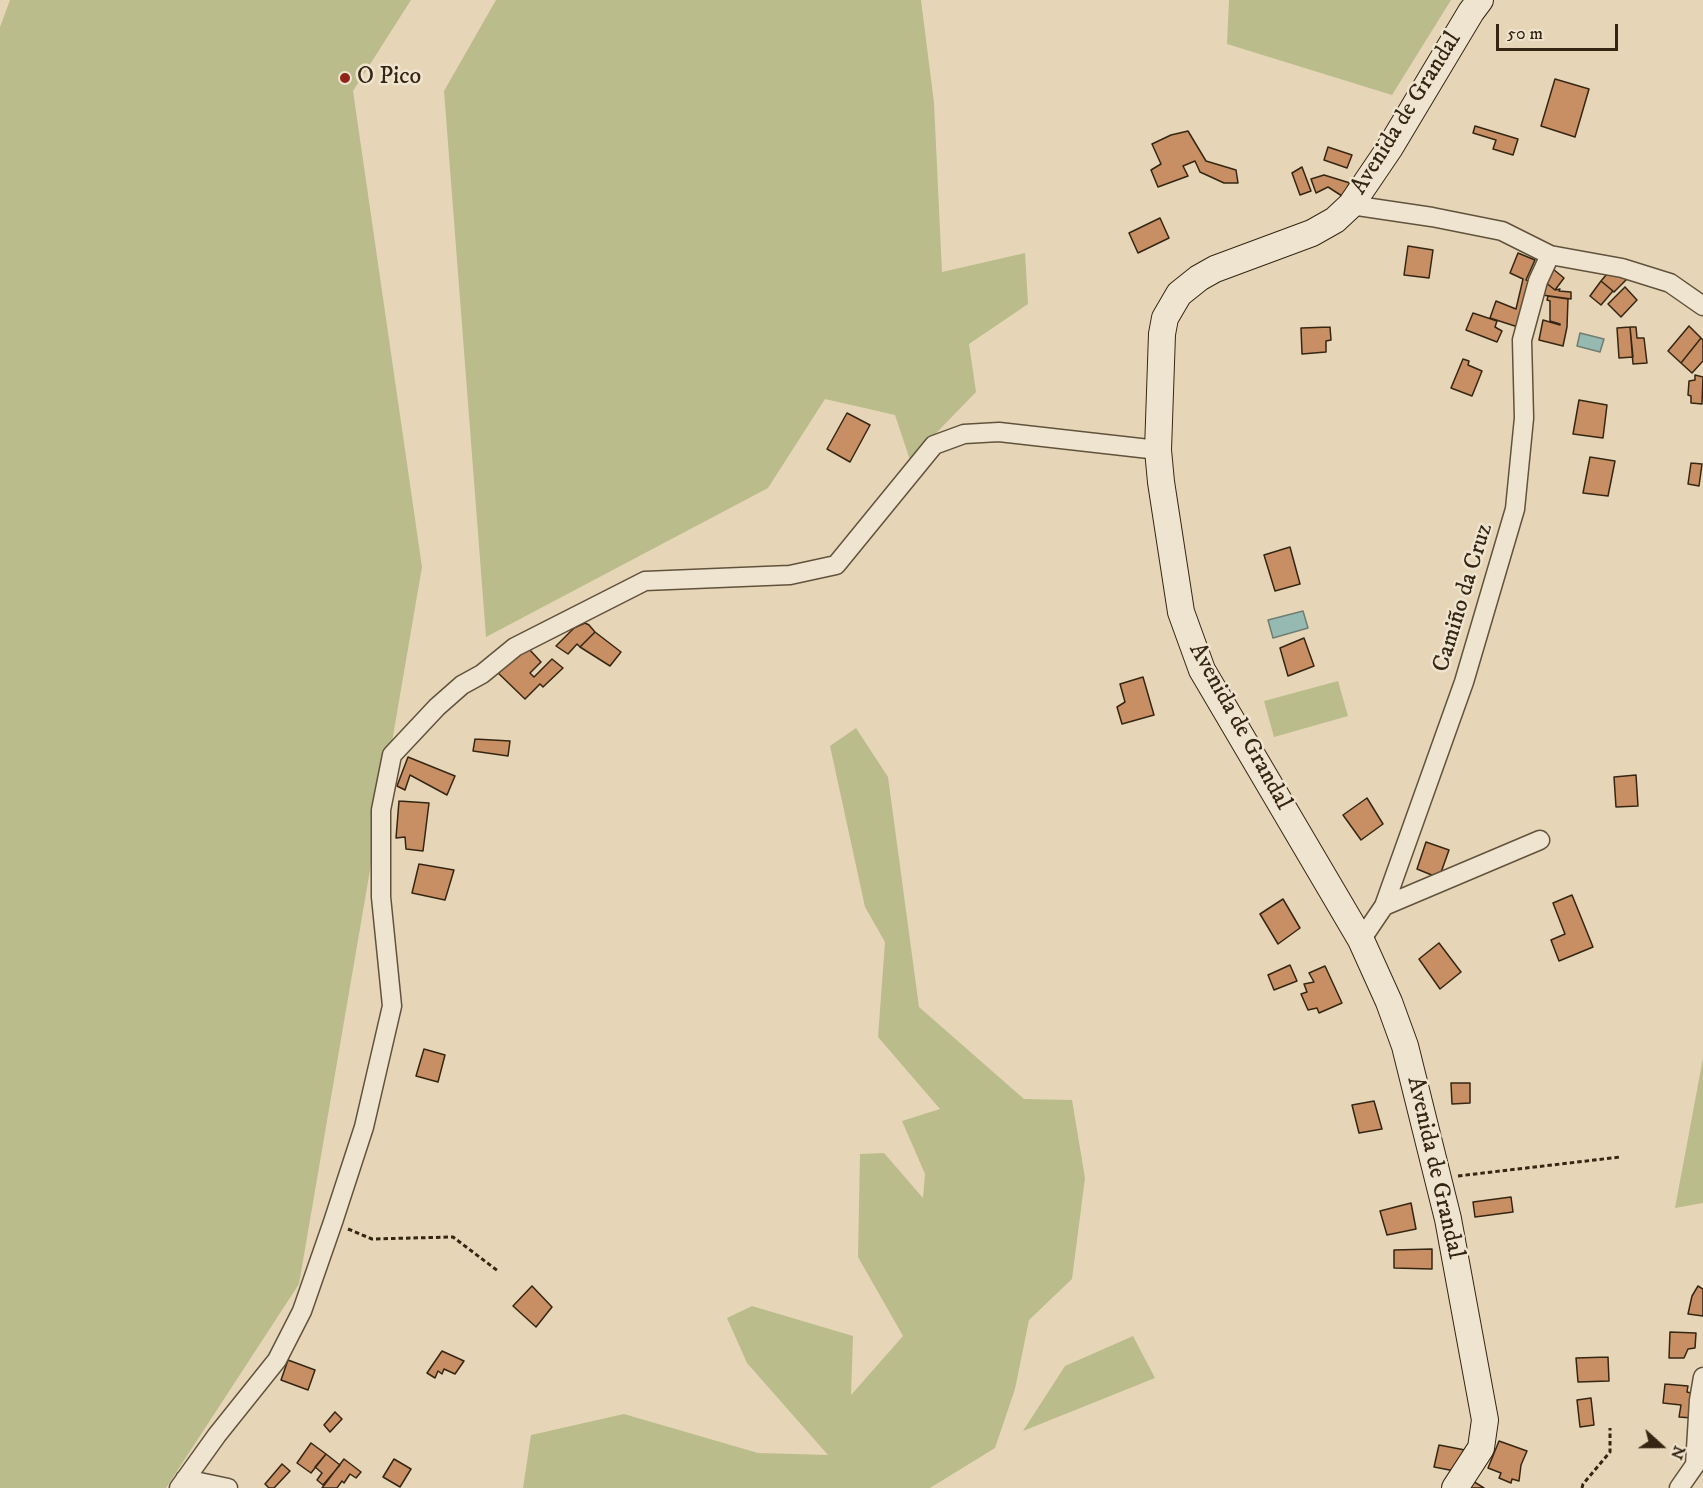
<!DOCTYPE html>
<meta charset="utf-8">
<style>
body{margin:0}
#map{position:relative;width:1703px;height:1488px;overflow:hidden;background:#e6d6b7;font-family:"IM FELL DW Pica",serif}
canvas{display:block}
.north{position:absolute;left:1631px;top:1416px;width:60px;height:60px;-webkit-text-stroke:4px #efe4d0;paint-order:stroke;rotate:111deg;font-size:16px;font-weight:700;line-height:24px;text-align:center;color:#352613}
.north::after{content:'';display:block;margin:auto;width:21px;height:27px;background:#352613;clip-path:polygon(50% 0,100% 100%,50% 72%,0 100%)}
.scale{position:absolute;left:1496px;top:24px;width:122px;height:27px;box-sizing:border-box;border:3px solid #352613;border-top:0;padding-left:8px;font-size:18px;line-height:21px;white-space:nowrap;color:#352613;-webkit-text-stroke:4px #efe4d0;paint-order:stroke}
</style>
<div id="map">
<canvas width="1703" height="1488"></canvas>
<div class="north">N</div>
<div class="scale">50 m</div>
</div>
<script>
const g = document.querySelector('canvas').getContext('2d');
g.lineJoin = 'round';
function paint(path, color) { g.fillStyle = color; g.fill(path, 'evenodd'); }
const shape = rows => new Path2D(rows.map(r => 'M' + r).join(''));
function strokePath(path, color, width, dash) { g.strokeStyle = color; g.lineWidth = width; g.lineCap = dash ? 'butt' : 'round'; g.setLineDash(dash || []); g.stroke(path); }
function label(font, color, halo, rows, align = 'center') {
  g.font = font + ' "IM FELL DW Pica",serif'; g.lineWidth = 5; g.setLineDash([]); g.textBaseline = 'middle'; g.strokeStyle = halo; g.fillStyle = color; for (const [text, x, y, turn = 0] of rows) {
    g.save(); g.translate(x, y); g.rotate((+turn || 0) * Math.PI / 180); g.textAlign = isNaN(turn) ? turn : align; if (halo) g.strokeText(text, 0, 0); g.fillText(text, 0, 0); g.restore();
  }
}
const green = shape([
 [10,0,411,0,353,91,422,567,299,1284,166,1488,0,1488,0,27],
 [496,0,921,0,934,103,942,272,1025,253,1028,304,969,344,976,392,910,460,895,415,825,399,768,488,486,637,444,91],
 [1229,0,1451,0,1392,95,1227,44],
 [1338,681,1348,716,1274,737,1264,701],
 [856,728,888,777,919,1007,1024,1099,1072,1100,1085,1178,1072,1279,1029,1320,1015,1389,995,1448,930,1488,523,1488,531,1435,624,1414,758,1453,828,1455,747,1363,727,1318,752,1306,853,1336,851,1395,903,1336,858,1257,860,1154,884,1153,923,1198,925,1174,902,1121,940,1109,878,1037,885,942,865,907,830,746],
 [1703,1058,1703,1203,1675,1208],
 [1133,1336,1155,1378,1023,1431,1065,1366]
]);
const water = shape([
 [1580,333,1604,339,1600,352,1577,346,1580,333],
 [1303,611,1308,628,1273,638,1268,620,1303,611]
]);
const building = shape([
 [1555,79,1589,89,1575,137,1541,126,1555,79],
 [1475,126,1518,139,1513,155,1493,149,1496,140,1473,133,1475,126],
 [1188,131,1206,161,1236,170,1238,183,1224,183,1200,172,1195,161,1183,166,1188,176,1158,187,1151,170,1161,164,1152,144,1171,135,1188,131],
 [1328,147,1352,155,1347,168,1324,160,1328,147],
 [1302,167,1311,191,1300,195,1292,173,1302,167],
 [1324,175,1350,183,1342,196,1328,187,1316,193,1311,179,1324,175],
 [1160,218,1169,238,1138,253,1129,233,1160,218],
 [1408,246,1433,250,1429,278,1404,275,1408,246],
 [1518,253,1535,260,1526,280,1529,281,1521,328,1490,318,1496,301,1516,309,1523,279,1510,273,1518,253],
 [1612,268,1631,275,1614,292,1601,281,1612,268],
 [1553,269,1564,278,1555,290,1545,282,1553,269],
 [1601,281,1613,291,1601,305,1590,296,1601,281],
 [1545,282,1555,290,1560,289,1559,291,1571,292,1571,299,1542,295,1545,282],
 [1625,287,1637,300,1621,317,1608,304,1625,287],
 [1548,296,1568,299,1567,327,1563,346,1539,340,1543,320,1560,325,1560,324,1550,321,1550,301,1547,300,1548,296],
 [1473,313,1497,321,1495,327,1502,331,1497,342,1466,330,1473,313],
 [1689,326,1701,338,1681,363,1668,351,1689,326],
 [1330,327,1331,340,1326,341,1326,352,1302,354,1301,328,1330,327],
 [1630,327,1633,357,1619,358,1617,328,1630,327],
 [1630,327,1636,327,1637,338,1644,338,1647,363,1633,364,1630,327],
 [1701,338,1703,340,1703,361,1692,373,1681,363,1701,338],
 [1463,359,1469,361,1468,365,1482,371,1472,396,1451,388,1463,359],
 [1695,375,1703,377,1702,404,1691,403,1691,396,1688,395,1689,381,1695,380,1695,375],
 [1579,400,1607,405,1603,438,1573,434,1579,400],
 [847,413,870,425,850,462,827,449,847,413],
 [1590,457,1615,461,1608,496,1583,493,1590,457],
 [1691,463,1702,464,1699,486,1688,484,1691,463],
 [1290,547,1300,584,1275,591,1264,555,1290,547],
 [585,623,589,625,595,632,580,647,577,644,568,654,556,646,574,628,585,623],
 [595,632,621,652,610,666,580,647,595,632],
 [1304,638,1314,666,1288,676,1280,648,1304,638],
 [529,649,541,662,530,673,534,677,552,659,563,668,543,687,540,684,525,699,495,670,511,655,529,649],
 [1143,677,1154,715,1122,724,1117,707,1125,702,1120,684,1143,677],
 [475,739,510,741,508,756,473,751,475,739],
 [408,757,455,776,447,795,410,775,405,790,397,786,408,757],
 [1636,775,1638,806,1616,807,1614,777,1636,775],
 [1367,798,1383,824,1361,840,1343,815,1367,798],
 [399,801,429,803,423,851,406,849,405,837,396,838,399,801],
 [1426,842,1449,850,1439,878,1417,869,1426,842],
 [419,864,454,870,445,900,412,893,419,864],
 [1572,895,1593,947,1559,961,1551,940,1565,934,1553,903,1572,895],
 [1283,899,1300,928,1278,944,1260,914,1283,899],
 [1439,943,1461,972,1440,989,1419,959,1439,943],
 [1290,965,1297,981,1274,990,1268,975,1290,965],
 [1325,966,1342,1003,1319,1013,1317,1008,1308,1010,1301,994,1307,992,1304,984,1314,982,1309,973,1325,966],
 [424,1049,445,1055,438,1082,416,1076,424,1049],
 [1451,1083,1470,1083,1470,1103,1452,1104,1451,1083],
 [1374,1101,1382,1129,1359,1133,1352,1105,1374,1101],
 [1511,1197,1513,1212,1475,1217,1473,1202,1511,1197],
 [1411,1203,1416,1229,1387,1235,1380,1211,1411,1203],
 [1432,1249,1432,1269,1394,1268,1394,1250,1432,1249],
 [532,1286,552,1307,536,1327,513,1306,532,1286],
 [1698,1286,1703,1289,1703,1316,1688,1314,1692,1296,1698,1286],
 [1670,1332,1696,1333,1695,1348,1688,1349,1684,1358,1669,1358,1670,1332],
 [442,1351,464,1361,455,1374,444,1369,442,1374,438,1371,435,1378,427,1373,442,1351],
 [1608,1357,1609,1381,1578,1382,1576,1358,1608,1357],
 [288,1360,315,1370,308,1390,281,1380,288,1360],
 [1665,1384,1688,1386,1687,1392,1695,1394,1692,1418,1679,1417,1681,1405,1663,1403,1665,1384],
 [1591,1398,1594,1425,1580,1427,1577,1400,1591,1398],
 [335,1412,342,1419,330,1432,324,1425,335,1412],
 [1499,1441,1527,1451,1521,1465,1519,1481,1512,1479,1511,1483,1499,1478,1501,1473,1488,1468,1499,1441],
 [311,1443,326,1454,311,1473,297,1463,311,1443],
 [1439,1445,1465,1450,1460,1472,1434,1467,1439,1445],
 [326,1454,340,1465,323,1485,317,1480,322,1473,315,1467,326,1454],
 [344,1459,361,1472,356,1478,350,1474,344,1483,342,1481,337,1488,322,1488,344,1459],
 [394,1459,411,1469,400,1487,383,1477,394,1459],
 [282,1464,290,1471,274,1488,269,1488,265,1484,282,1464],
 [1468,1478,1484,1488,1462,1488,1468,1478]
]);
const path = shape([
 [1458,1176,1620,1157],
 [348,1229,372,1239,453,1237,498,1271],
 [1582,1488,1583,1484,1610,1452,1610,1428]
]);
const street = shape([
 [1351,205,1432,217,1502,231,1550,255,1622,268,1670,283,1703,306],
 [1384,906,1540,840],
 [1361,940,1384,906,1464,682,1515,509,1524,418,1522,340,1538,281,1550,255],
 [185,1479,228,1488],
 [179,1488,217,1435,277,1360,302,1311,333,1222,364,1127,392,1006,381,897,381,810,392,755,437,707,462,685,482,674,515,647,645,581,790,575,836,565,934,445,964,434,999,432,1158,450],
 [1679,1488,1695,1465,1699,1400,1703,1377]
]);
const secondary = shape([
 [1455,1488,1481,1448,1485,1420,1448,1219,1405,1046,1389,1002,1361,940,1202,670,1181,612,1161,482,1158,450,1162,334,1165,318,1179,294,1199,278,1215,269,1312,233,1335,220,1351,205,1389,149,1471,12,1480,0]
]);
const markers = [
 [345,78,6,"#8f2418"]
];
const poiNames = [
 ["O Pico",357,78]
];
const streetNames = [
 ["Avenida de Grandal",1407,114,-58],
 ["Camiño da Cruz",1464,598,-73],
 ["Avenida de Grandal",1239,727,61],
 ["Avenida de Grandal",1434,1168,77]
];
paint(green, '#babc8b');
paint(water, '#96b9b2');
strokePath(water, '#6f7e72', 1.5);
paint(building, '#c88e64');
strokePath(building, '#352613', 1.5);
strokePath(street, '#61523c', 21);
strokePath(secondary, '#352613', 28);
strokePath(path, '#352613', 3, [4.5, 3]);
strokePath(street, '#efe4d0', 18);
strokePath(secondary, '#efe4d0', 26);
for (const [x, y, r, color] of markers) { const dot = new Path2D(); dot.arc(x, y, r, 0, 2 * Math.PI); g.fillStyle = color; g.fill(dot); strokePath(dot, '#efe4d0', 2); }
label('24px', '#352613', '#efe4d0', poiNames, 'left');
label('24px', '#352613', '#efe4d0', streetNames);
</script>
